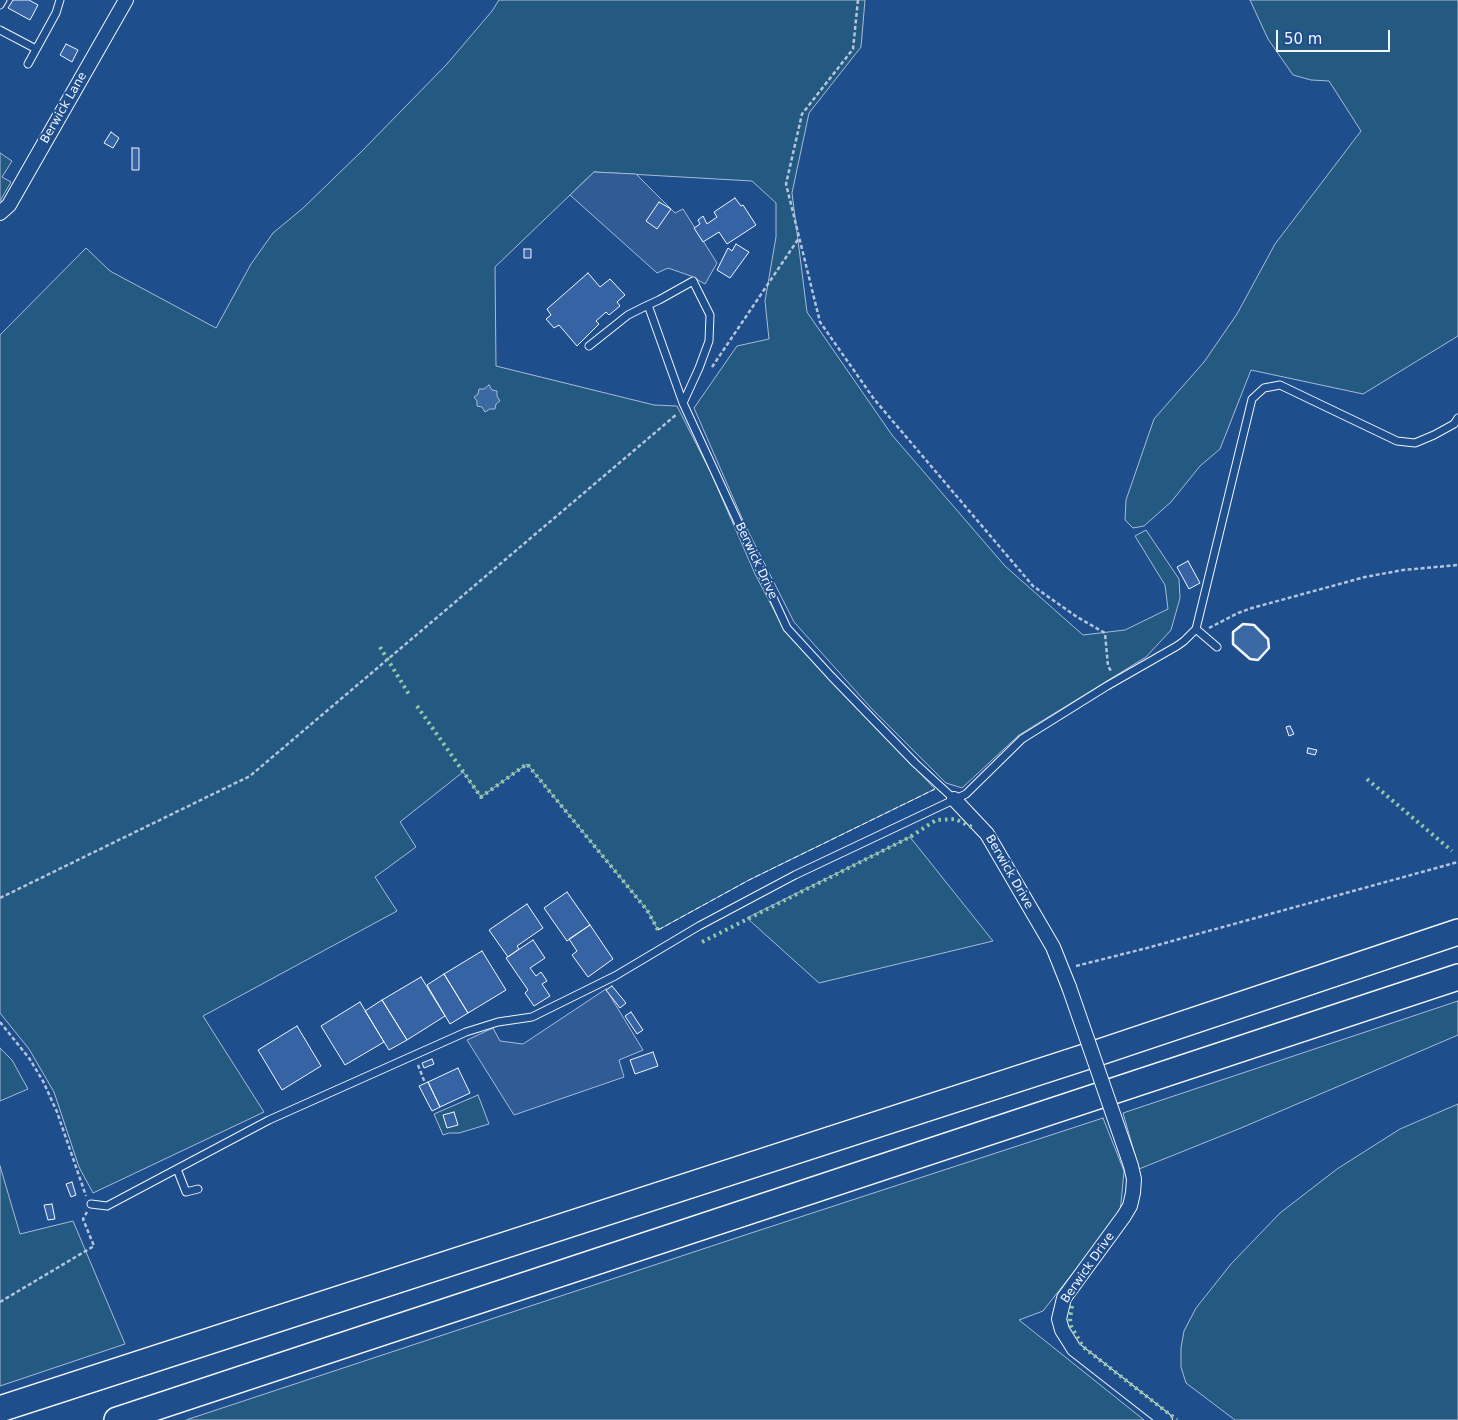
<!DOCTYPE html>
<style>
body{margin:0}
#map{position:relative;width:1458px;height:1420px;overflow:hidden;background:#1f4e8c;font-family:"DejaVu Sans",sans-serif}
canvas{display:block}
.scale{position:absolute;left:1276px;top:30px;width:114px;height:22px;box-sizing:border-box;border:2px solid #f2f6ff;border-top:0;padding-left:6px;font-size:15px;line-height:18px;white-space:nowrap;color:#f2f6ff;-webkit-text-stroke:4px #1f4e8c;paint-order:stroke}
</style>
<div id="map">
<canvas width="1458" height="1420"></canvas>
<div class="scale">50 m</div>
</div>
<script>
const g = document.querySelector('canvas').getContext('2d');
g.lineJoin = 'round';
function paint(path, color) { g.fillStyle = color; g.fill(path, 'evenodd'); }
const shape = rows => new Path2D(rows.map(r => 'M' + r).join(''));
function strokePath(path, color, width, dash) { g.strokeStyle = color; g.lineWidth = width; g.lineCap = dash ? 'butt' : 'round'; g.setLineDash(dash || []); g.stroke(path); }
function label(font, color, halo, rows, align = 'center') {
  g.font = font + ' "DejaVu Sans",sans-serif'; g.lineWidth = 4; g.setLineDash([]); g.textBaseline = 'middle'; g.strokeStyle = halo; g.fillStyle = color; for (const [text, x, y, turn = 0] of rows) {
    g.save(); g.translate(x, y); g.rotate((+turn || 0) * Math.PI / 180); g.textAlign = isNaN(turn) ? turn : align; if (halo) g.strokeText(text, 0, 0); g.fillText(text, 0, 0); g.restore();
  }
}
const green = shape([
 [499,0,865,0,861,47,809,113,792,193,807,312,892,435,1005,566,1083,635,1125,630,1168,609,1165,585,1135,536,1146,530,1179,579,1180,598,1171,630,1146,657,1019,735,962,788,946,783,871,708,794,622,745,525,694,408,737,346,769,339,765,301,776,237,776,203,752,181,594,172,495,267,496,366,654,405,677,406,711,473,755,574,783,627,803,650,935,789,749,880,658,930,647,910,527,764,481,797,463,772,400,822,416,847,375,877,397,911,203,1016,264,1112,93,1193,79,1167,54,1092,29,1049,0,1013,0,335,86,248,110,271,216,328,251,264,273,233,302,209,362,151,447,64,492,11,499,0],
 [1250,0,1458,0,1458,336,1363,394,1251,370,1220,449,1200,466,1171,502,1144,526,1133,528,1125,520,1126,500,1154,419,1204,362,1237,314,1275,244,1361,131,1329,81,1311,80,1293,75,1268,39,1250,0],
 [0,153,12,161,2,177,11,182,0,201,0,153],
 [910,837,993,941,819,983,747,918,910,837],
 [1458,1001,1458,1035,1241,1128,1139,1169,1123,1113,1458,1001],
 [0,1048,12,1060,28,1089,0,1101,0,1048],
 [478,1095,489,1124,459,1133,449,1133,443,1135,434,1114,478,1095],
 [1458,1104,1458,1420,1235,1420,1186,1383,1181,1367,1181,1348,1184,1331,1196,1308,1231,1264,1280,1213,1337,1169,1400,1129,1458,1104],
 [1103,1118,1124,1171,1120,1213,1043,1311,1019,1320,1144,1420,186,1420,742,1236,1103,1118],
 [0,1166,20,1234,73,1221,125,1344,0,1386,0,1166]
]);
const parking = shape([
 [594,172,636,174,675,213,683,209,717,263,705,284,691,276,668,268,657,273,570,195,594,172],
 [606,989,643,1050,619,1060,624,1077,514,1115,467,1040,493,1028,500,1041,523,1044,606,989]
]);
const water = shape([
 [489,385,492,390,497,391,497,396,500,401,496,404,495,409,490,409,485,412,482,407,477,406,477,401,474,397,478,394,479,389,484,389,489,385],
 [1243,624,1254,625,1268,639,1269,648,1258,660,1250,659,1233,644,1233,632,1243,624]
]);
const building = shape([
 [13,0,29,0,38,5,30,20,8,8,13,0],
 [66,44,78,50,72,62,60,55,66,44],
 [111,132,119,138,113,148,104,143,111,132],
 [132,148,139,148,139,170,132,170,132,148],
 [735,198,741,206,743,205,756,225,727,244,719,232,703,242,694,228,700,224,698,220,703,216,707,224,717,217,714,212,735,198],
 [659,202,671,209,657,229,646,221,659,202],
 [736,244,749,252,730,278,717,270,728,248,732,251,736,244],
 [524,249,531,249,531,258,524,258,524,249],
 [588,273,600,287,610,279,625,295,617,302,620,306,609,315,606,312,596,321,599,324,577,346,559,325,554,328,546,319,551,315,547,309,588,273],
 [1188,561,1200,583,1189,589,1177,567,1188,561],
 [1290,726,1294,734,1289,736,1286,727,1290,726],
 [1308,748,1317,750,1315,755,1307,753,1308,748],
 [567,892,590,925,567,941,544,908,567,892],
 [527,904,543,928,517,946,519,949,508,957,489,930,527,904],
 [590,925,613,959,588,977,572,955,577,951,569,939,590,925],
 [533,940,545,958,530,968,536,976,541,972,547,981,542,984,550,996,534,1006,525,993,528,990,506,958,533,940],
 [482,951,506,990,468,1013,444,974,482,951],
 [444,974,468,1013,450,1024,427,985,444,974],
 [421,977,445,1016,407,1040,382,1000,421,977],
 [612,986,626,1003,620,1008,606,990,612,986],
 [382,1000,407,1040,389,1050,365,1011,382,1000],
 [360,1002,384,1042,345,1065,321,1026,360,1002],
 [631,1012,643,1030,637,1034,625,1016,631,1012],
 [297,1026,321,1066,282,1090,258,1050,297,1026],
 [653,1052,658,1066,635,1074,630,1060,653,1052],
 [432,1059,434,1064,424,1068,422,1063,432,1059],
 [458,1068,470,1093,440,1107,428,1082,458,1068],
 [428,1082,440,1107,432,1111,419,1086,428,1082],
 [454,1112,458,1125,447,1128,443,1115,454,1112],
 [72,1182,76,1195,71,1197,66,1184,72,1182],
 [52,1204,55,1219,48,1220,44,1205,52,1204]
]);
const path = shape([
 [858,0,853,49,802,114,786,184,820,322,874,399,1033,586,1077,617,1105,633,1108,666,1111,671],
 [712,367,799,238],
 [1209,628,1238,613,1252,608,1365,577,1403,570,1458,565],
 [0,898,250,776,677,414],
 [1076,966,1147,948,1458,862],
 [0,1022,29,1058,43,1081,57,1112,86,1196],
 [418,1065,425,1083],
 [0,1302,94,1246,83,1219,87,1212]
]);
const service = shape([
 [0,5,3,0],
 [0,30,36,49],
 [28,64,56,13,60,0],
 [589,346,628,315,648,305],
 [683,403,699,368,709,341,710,315,693,281,659,300,648,305,683,403,787,628,831,676,915,763,954,799],
 [1196,629,1217,647],
 [177,1169,186,1192,198,1189],
 [91,1204,107,1206,269,1120,466,1032,498,1022,532,1017,615,976,699,926,795,875,966,794,1022,739,1107,686,1177,646,1184,641,1196,629,1252,399,1264,388,1280,385,1397,441,1415,443,1434,435,1454,424,1458,418]
]);
const minor = shape([
 [0,213,9,205,126,0],
 [954,799,987,834,1053,947,1069,987],
 [1128,1157,1131,1166,1134,1179,1133,1193,1130,1206,1124,1216,1064,1298,1059,1319,1062,1330,1074,1349,1165,1420]
]);
const motorway = shape([
 [0,1409,1085,1057,1458,932],
 [117,1420,1458,977]
]);
const minorBridge = shape([
 [1069,987,1128,1157]
]);
const hedge = shape([
 [380,647,410,696],
 [417,706,481,797,527,764,647,910,658,930],
 [1367,779,1452,851],
 [702,942,910,837,936,820,955,819,972,827],
 [1072,1306,1070,1319,1071,1326,1083,1347,1177,1420]
]);
const fence = shape([
 [658,930,749,880,935,789]
]);
const wall = shape([
 [1243,624,1254,625,1268,639,1269,648,1258,660,1250,659,1233,644,1233,632,1243,624]
]);
const streetNames = [
 ["Berwick Lane",64,108,-60],
 ["Berwick Drive",756,561,65],
 ["Berwick Drive",1009,872,60],
 ["Berwick Drive",1088,1268,-55]
];
paint(green, '#245a82');
strokePath(green, '#a8bbd7', 1);
paint(parking, '#305b95');
strokePath(parking, '#a8bbd7', 1);
paint(water, '#3b69a3');
strokePath(water, '#a8bbd7', 1);
paint(building, '#3563a3');
strokePath(building, '#f2f6ff', 1);
strokePath(service, '#f2f6ff', 9);
strokePath(minor, '#f2f6ff', 16);
strokePath(motorway, '#f2f6ff', 28);
strokePath(path, '#b3c4dc', 2.5, [4, 2.5]);
strokePath(service, '#1f4e8c', 7);
strokePath(minor, '#1f4e8c', 14);
strokePath(motorway, '#1f4e8c', 25);
strokePath(minorBridge, '#f2f6ff', 16, []);
strokePath(minorBridge, '#1f4e8c', 14);
strokePath(hedge, '#97c8a6', 4, [2.5, 4]);
strokePath(fence, '#f2f6ff', 1, [6, 2.5]);
strokePath(wall, '#f2f6ff', 2.5);
label('12px', '#f2f6ff', '#1f4e8c', streetNames);
</script>
